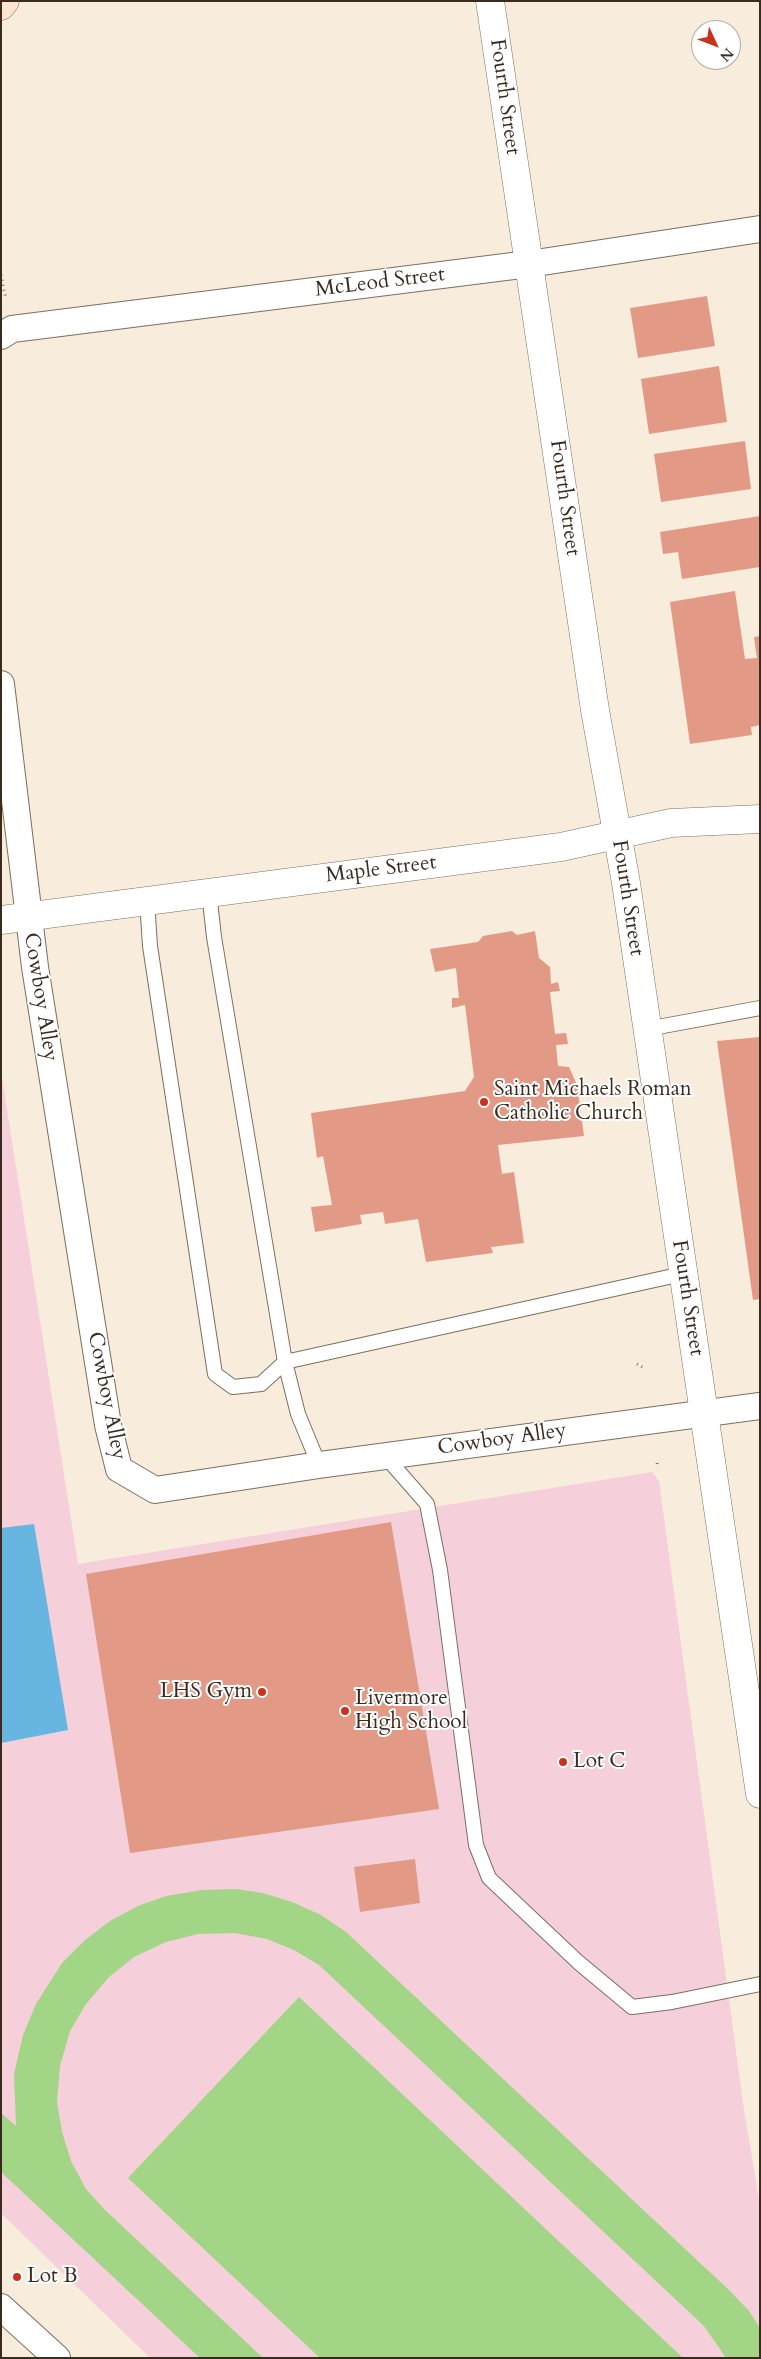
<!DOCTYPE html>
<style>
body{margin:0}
#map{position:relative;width:761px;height:2359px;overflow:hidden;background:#f8eddc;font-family:Cardo,serif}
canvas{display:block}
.frame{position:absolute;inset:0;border:2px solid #3b2a1e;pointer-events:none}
.north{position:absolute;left:691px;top:20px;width:50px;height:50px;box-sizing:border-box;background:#fff;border:1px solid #b1aaa5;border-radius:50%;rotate:133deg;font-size:14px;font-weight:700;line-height:20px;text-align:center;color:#3b2a1e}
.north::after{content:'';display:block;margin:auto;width:18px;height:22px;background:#c8321e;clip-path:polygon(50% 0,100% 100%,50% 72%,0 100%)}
</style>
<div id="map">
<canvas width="761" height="2359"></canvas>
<div class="frame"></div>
<div class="north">N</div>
</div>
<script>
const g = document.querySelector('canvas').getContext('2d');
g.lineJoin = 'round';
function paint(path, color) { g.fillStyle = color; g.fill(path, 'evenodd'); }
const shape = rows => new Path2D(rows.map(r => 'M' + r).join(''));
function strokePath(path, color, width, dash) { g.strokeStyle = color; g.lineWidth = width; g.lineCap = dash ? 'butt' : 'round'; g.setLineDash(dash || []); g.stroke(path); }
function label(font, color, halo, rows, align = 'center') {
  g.font = font + ' Cardo,serif'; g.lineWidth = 4; g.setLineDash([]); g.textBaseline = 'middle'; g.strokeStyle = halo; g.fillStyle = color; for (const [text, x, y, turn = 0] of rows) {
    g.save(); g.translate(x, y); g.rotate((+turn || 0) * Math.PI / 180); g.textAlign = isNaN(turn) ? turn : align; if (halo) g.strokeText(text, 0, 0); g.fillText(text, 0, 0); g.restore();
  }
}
const built = shape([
 [1,1071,78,1564,652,1472,659,1481,744,2110,760,2205,760,2358,150,2358,1,2213]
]);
const green = shape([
 [236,1889,263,1893,292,1902,321,1915,346,1932,730,2291,749,2311,760,2328,760,2358,726,2358,704,2326,319,1965,294,1950,267,1939,235,1933,198,1934,166,1942,134,1957,109,1977,86,2004,70,2031,60,2066,57,2102,62,2132,71,2161,86,2189,104,2209,263,2358,200,2358,1,2172,1,2113,16,2126,14,2074,23,2035,36,2004,62,1963,84,1941,110,1921,138,1906,166,1896,202,1890],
 [299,1997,683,2358,320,2358,128,2178]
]);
const water = shape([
 [34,1524,68,1730,1,1743,1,1528]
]);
const building = shape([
 [707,296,715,346,638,358,630,308],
 [719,366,727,422,649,434,641,379],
 [745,441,751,489,661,502,654,454],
 [760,516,760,567,682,579,678,552,663,554,660,532],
 [735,591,745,659,757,658,754,637,760,636,760,725,751,727,752,735,690,744,670,602],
 [512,931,517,935,535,931,539,958,550,967,551,984,558,982,560,991,550,992,555,1034,566,1033,568,1044,556,1045,558,1066,569,1067,577,1085,584,1136,498,1145,502,1174,514,1172,524,1243,491,1247,493,1253,426,1262,418,1219,385,1224,383,1212,360,1215,362,1224,315,1232,311,1207,332,1205,323,1156,317,1158,311,1113,465,1091,474,1077,465,1005,452,1008,452,998,459,998,456,968,435,972,430,949,478,942,483,936],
 [760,1037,760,1299,753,1300,717,1041],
 [391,1522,439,1809,130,1853,86,1574],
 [415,1859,420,1903,360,1912,354,1867]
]);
const path = shape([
 [1,275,6,299],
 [637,1364,644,1368],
 [657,1463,658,1468]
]);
const service = shape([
 [209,892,214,937,285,1362,298,1414,319,1465],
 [147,900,150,946,215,1374,233,1387,261,1384,285,1362,682,1274],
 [647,1029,760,1008],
 [385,1456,427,1504,440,1570,476,1845,489,1878,578,1962,632,2007,672,2002,760,1984]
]);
const minor = shape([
 [1,336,12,329,529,264,760,229],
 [1,684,35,967,108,1425,119,1469,155,1490,319,1465,760,1406],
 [1,2307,57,2358]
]);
const tertiary = shape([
 [490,1,595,710,626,883,760,1794],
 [1,920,561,847,671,823,760,819]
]);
const secondary = shape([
 [1,6,5,1]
]);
const markers = [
 [484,1102,5,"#c8321e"],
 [262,1692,5,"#c8321e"],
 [345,1711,5,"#c8321e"],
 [563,1762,5,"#c8321e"],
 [17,2277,5,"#c8321e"]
];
const streetNames = [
 ["Fourth Street",504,97,82],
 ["McLeod Street",380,283,-7],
 ["Fourth Street",564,498,82],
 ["Maple Street",381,870,-7],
 ["Fourth Street",627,898,81],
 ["Cowboy Alley",40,997,81],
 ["Fourth Street",687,1298,81],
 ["Cowboy Alley",106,1396,79],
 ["Cowboy Alley",502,1440,-8]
];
const poiNames = [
 ["Saint Michaels Roman",494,1090],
 ["Catholic Church",494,1114],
 ["LHS Gym",252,1692,"right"],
 ["Livermore",355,1699],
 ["High School",355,1723],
 ["Lot C",573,1762],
 ["Lot B",27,2277]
];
paint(built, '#f5cfda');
paint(green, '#a2d686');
paint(water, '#67b6e1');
paint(building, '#e29a86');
strokePath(service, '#7d6e60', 16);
strokePath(minor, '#7d6e60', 28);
strokePath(tertiary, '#7d6e60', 29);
strokePath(secondary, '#7d6e60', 29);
strokePath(path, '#7d6e60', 3, [1, 4]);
strokePath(service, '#fff', 14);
strokePath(minor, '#fff', 26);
strokePath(tertiary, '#fff', 28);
strokePath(secondary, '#fde4d0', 28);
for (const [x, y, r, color] of markers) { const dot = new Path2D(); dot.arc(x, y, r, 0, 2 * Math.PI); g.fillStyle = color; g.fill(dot); strokePath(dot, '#fff', 2); }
label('21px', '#3b2a1e', '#fff', streetNames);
label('21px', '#3b2a1e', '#fff', poiNames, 'left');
</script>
